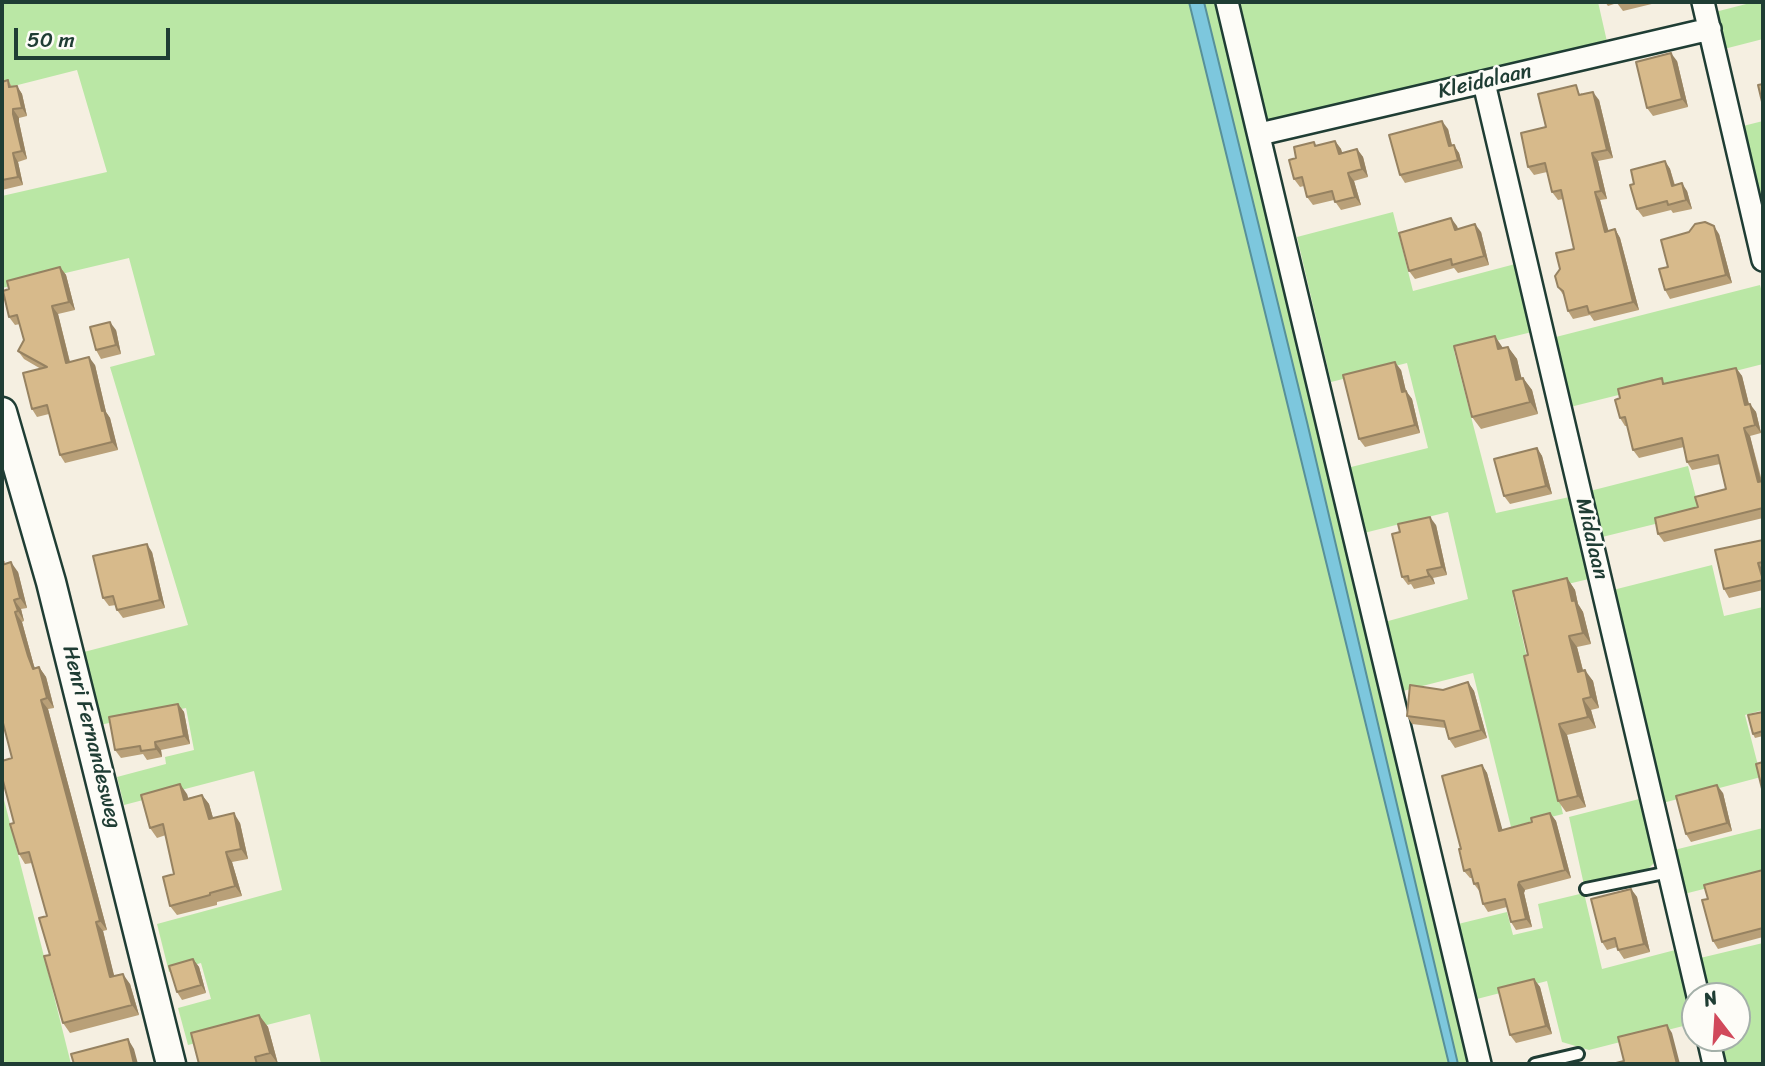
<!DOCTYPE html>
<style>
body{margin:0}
#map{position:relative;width:1765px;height:1066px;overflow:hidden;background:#f5efe1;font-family:Sriracha,sans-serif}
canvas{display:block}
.frame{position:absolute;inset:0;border:4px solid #1f3d34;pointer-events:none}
.north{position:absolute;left:1681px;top:982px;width:70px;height:70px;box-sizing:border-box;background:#fdfcf7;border:2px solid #a4b0a9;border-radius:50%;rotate:343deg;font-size:19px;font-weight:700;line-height:28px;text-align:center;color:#1f3d34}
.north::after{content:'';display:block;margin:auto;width:24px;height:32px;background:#d1495b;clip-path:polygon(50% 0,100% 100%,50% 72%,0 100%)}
.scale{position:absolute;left:14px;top:28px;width:156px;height:32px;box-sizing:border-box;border:4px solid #1f3d34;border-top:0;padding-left:9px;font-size:21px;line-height:24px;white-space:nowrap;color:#1f3d34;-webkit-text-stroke:5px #fdfcf7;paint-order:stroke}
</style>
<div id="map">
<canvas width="1765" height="1066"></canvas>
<div class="frame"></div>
<div class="north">N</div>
<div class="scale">50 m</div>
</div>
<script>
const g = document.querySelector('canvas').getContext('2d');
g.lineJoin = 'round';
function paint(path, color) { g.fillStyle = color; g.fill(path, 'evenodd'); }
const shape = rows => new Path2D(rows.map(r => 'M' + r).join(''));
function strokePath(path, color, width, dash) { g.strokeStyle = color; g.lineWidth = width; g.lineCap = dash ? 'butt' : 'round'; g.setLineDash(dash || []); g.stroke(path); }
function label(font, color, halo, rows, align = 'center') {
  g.font = font + ' Sriracha,sans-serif'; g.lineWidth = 5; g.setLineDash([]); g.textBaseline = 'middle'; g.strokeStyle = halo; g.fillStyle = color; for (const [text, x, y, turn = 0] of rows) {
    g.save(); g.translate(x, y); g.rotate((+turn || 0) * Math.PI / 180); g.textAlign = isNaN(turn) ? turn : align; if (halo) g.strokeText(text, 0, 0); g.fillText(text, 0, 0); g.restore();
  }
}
const green = shape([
 [2,2,1189,2,1449,1064,321,1064,310,1014,188,1045,178,1008,211,999,201,963,169,972,157,924,282,890,254,771,124,805,117,777,166,764,165,757,194,750,186,708,99,725,80,653,188,625,110,367,155,355,129,258,2,288,2,196,107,172,77,70,2,89],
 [1204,2,1220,2,1473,1064,1458,1064,1307,422],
 [1236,2,1598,2,1608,46,1264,125],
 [1754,2,1763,2,1763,39,1724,49,1715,12],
 [1763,121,1763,233,1739,127],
 [1393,212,1413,291,1519,263,1536,331,1454,351,1496,513,1574,496,1593,578,1513,597,1563,814,1511,827,1473,673,1399,692,1381,623,1468,599,1448,512,1364,533,1347,468,1428,448,1407,363,1331,382,1297,237],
 [1760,285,1763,296,1763,364,1672,387,1671,382,1566,408,1548,339],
 [1688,466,1700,513,1598,538,1586,492],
 [1712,565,1724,616,1763,607,1763,710,1745,715,1761,777,1659,804,1609,591],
 [2,792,47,968,71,1064,2,1064],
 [1643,798,1656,850,1655,862,1648,869,1584,885,1569,817],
 [1763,828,1763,874,1680,895,1670,851],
 [1584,893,1602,969,1679,949,1695,1023,1589,1050,1562,1042,1547,981,1473,1000,1454,925,1507,912,1513,935,1543,928,1538,904],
 [1763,943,1763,1064,1721,1064,1715,1038,1737,1038,1737,996,1705,996,1696,959]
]);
const water = shape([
 [1189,2,1204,2,1307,422,1458,1064,1449,1064,1189,2]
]);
const lane = shape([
 [1586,889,1669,872],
 [1535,1064,1578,1054]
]);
const street = shape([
 [1227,2,1480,1064],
 [1703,2,1763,260],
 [1484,83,1698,996],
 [1260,134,1710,29],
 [1708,1038,1714,1064]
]);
const secondary = shape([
 [2,412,51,582,171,1064]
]);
const wall = shape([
 [1605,2,1660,2,1623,11,1617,3,1608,6],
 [1677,61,1688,107,1653,116,1647,108],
 [8,80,12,87,17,86,22,94,27,116,19,118,19,122,27,159,18,162,23,185,2,190,2,82],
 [1582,93,1582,94,1599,100,1613,158,1598,161,1607,199,1600,200,1608,231,1615,229,1620,238,1639,310,1594,321,1590,315,1573,319,1568,311,1564,296,1558,287,1560,269,1574,249,1563,199,1558,200,1552,192,1547,172,1534,175,1528,167,1546,127],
 [1448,129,1452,145,1459,153,1463,168,1405,183,1400,175],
 [1335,141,1341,149,1342,153,1357,149,1363,157,1368,177,1354,181,1361,205,1341,210,1334,200,1313,205,1307,197,1304,186,1300,187,1294,179,1314,142,1316,146],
 [1665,161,1670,169,1675,185,1687,191,1692,209,1673,213,1671,210,1643,217,1637,209,1634,184],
 [1457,226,1458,229,1481,232,1489,265,1458,273,1454,268,1415,279,1409,271],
 [1719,234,1732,283,1670,299,1665,290,1668,267],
 [60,267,66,275,75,310,58,314,70,362,95,365,106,412,110,418,118,450,65,463,60,455,49,414,37,417,32,409,41,369,24,359,18,351,24,340,20,324,15,325,9,317,9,289],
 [116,330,121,354,101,359,96,350],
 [1508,347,1517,359,1521,379,1523,378,1532,390,1538,414,1481,429,1472,417,1503,348],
 [1736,368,1742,376,1749,404,1756,412,1761,433,1750,436,1762,481,1763,481,1763,518,1664,542,1658,534,1726,489,1720,464,1692,470,1687,462,1684,447,1639,458,1633,450,1627,426,1625,426,1620,418,1666,384],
 [1401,370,1406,391,1412,399,1420,433,1365,447,1359,439],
 [1537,448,1542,456,1552,494,1510,504,1504,496],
 [1436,525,1447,575,1433,578,1435,584,1414,589,1411,584,1408,585,1402,577],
 [1763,540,1763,590,1729,598,1724,589],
 [152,552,165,608,123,618,117,610,116,605,109,606,103,598],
 [2,558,5,562,4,564,18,572,27,608,21,609,24,621,22,622,34,666,35,668,39,667,46,677,54,708,48,709,107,930,103,931,114,976,130,984,139,1015,70,1033,63,1023,50,955,47,916,32,863,25,864,19,854,14,823,12,758],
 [1567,578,1575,590,1578,604,1583,612,1591,644,1577,647,1583,670,1593,681,1599,708,1591,710,1596,728,1567,735,1586,807,1566,812,1558,801,1528,655],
 [1468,682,1474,691,1487,738,1455,748,1449,739,1446,728,1412,724,1407,716,1443,690],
 [178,704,184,712,190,744,161,750,162,757,147,760,143,754,121,758,115,750],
 [1763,712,1763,736,1755,738,1753,734],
 [1482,765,1487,773,1502,830,1532,822,1550,813,1556,821,1571,878,1525,890,1524,893,1532,927,1516,930,1511,922,1507,907,1488,912,1483,904,1480,892,1474,884,1472,878,1470,878,1464,871,1461,849],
 [1723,793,1732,831,1691,842,1686,834],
 [187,794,188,798,202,795,209,804,213,818,240,823,248,859,232,862,242,896,217,902,217,905,177,915,170,906,174,874,166,835,157,838,150,828],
 [1763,870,1763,937,1718,949,1713,941,1708,899],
 [1631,889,1637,897,1650,952,1624,959,1618,950,1617,947,1607,950,1602,942],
 [193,959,199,967,206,993,182,1000,177,992],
 [1534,979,1540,987,1552,1034,1516,1043,1510,1035],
 [259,1015,268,1027,278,1064,196,1064,199,1064]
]);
const shadedWall = shape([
 [1671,53,1677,61,1688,107,1682,99],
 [17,86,22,94,27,116,22,108],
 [1593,92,1599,100,1613,158,1607,150],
 [13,109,19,118,19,122,27,159,22,151,13,114],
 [1442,121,1448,129,1454,154,1449,146],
 [1335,141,1341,149,1345,162,1339,154],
 [1454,145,1459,153,1463,168,1458,160],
 [1357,149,1363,157,1368,177,1362,169],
 [13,153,18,162,23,185,18,177],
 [1592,153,1598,161,1607,199,1601,191],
 [1665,161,1670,169,1677,194,1672,186],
 [1348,173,1354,181,1361,205,1355,197],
 [1682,183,1687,191,1692,209,1686,200],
 [1595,192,1600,200,1611,240,1605,232],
 [1451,218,1457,226,1460,238,1455,230],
 [1475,224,1481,232,1489,265,1484,256],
 [1714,226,1719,234,1732,283,1726,275],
 [1615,229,1620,238,1639,310,1633,302],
 [60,267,66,275,75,310,69,302],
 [52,306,58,314,72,371,66,363],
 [110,322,116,330,121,354,116,345],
 [1495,336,1503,348,1498,349],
 [1508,347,1517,359,1525,392,1516,380],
 [89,357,95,365,106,412,110,418,118,450,112,442,102,411],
 [1395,362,1401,370,1408,400,1402,392],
 [1736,368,1742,376,1751,413,1745,405],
 [1523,378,1532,390,1538,414,1530,402],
 [1406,391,1412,399,1420,433,1415,425],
 [1750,404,1756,412,1761,433,1755,425],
 [1744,428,1750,436,1763,489,1758,482],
 [1537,448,1542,456,1552,494,1546,486],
 [1430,517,1436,525,1447,575,1442,567],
 [147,544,152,552,165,608,160,600],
 [11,562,18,572,27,608,20,598],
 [1758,563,1763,570,1763,581,1763,580],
 [1427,570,1433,578,1435,584,1429,576],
 [1567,578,1575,590,1578,604,1583,612,1591,644,1583,633,1572,601],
 [14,600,21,609,24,621,18,611],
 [15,612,22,622,34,666,40,679,33,669,28,656],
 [1569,636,1577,647,1586,683,1578,672],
 [39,667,46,677,54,708,47,698],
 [1585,670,1593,681,1599,708,1591,697],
 [1468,682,1474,691,1487,738,1481,730],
 [1583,699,1591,710,1596,728,1588,717],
 [41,700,48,709,107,930,100,921],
 [178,704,184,712,190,744,184,736],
 [1559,724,1567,735,1586,807,1578,796],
 [155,742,161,750,162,757,156,749],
 [1482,765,1487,773,1505,839,1499,831],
 [180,784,187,794,191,809,184,800],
 [1717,785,1723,793,1732,831,1727,823],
 [202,795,209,804,216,828,209,819],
 [234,813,240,823,248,859,241,849],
 [1550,813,1556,821,1571,878,1565,870],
 [226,852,232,862,242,896,235,886],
 [1519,882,1525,890,1524,893,1532,927,1526,919,1518,885],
 [1631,889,1637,897,1650,952,1644,944],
 [96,922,103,931,117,987,110,977],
 [193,959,199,967,206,993,201,985],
 [123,974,130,984,139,1015,132,1005],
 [1534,979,1540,987,1552,1034,1546,1026],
 [259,1015,268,1027,278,1064,270,1053],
 [1667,1025,1672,1033,1680,1064,1677,1064],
 [128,1039,134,1049,138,1064,134,1064]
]);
const building = shape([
 [1671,53,1682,99,1647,108,1636,62,1671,53],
 [8,80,9,87,17,86,22,108,13,109,13,114,22,151,13,153,18,177,2,180,2,82,8,80],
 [1763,84,1763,106,1758,85,1763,84],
 [1576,85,1579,95,1593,92,1607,150,1592,153,1601,191,1595,192,1605,232,1615,229,1633,302,1589,313,1587,306,1568,311,1563,291,1558,287,1555,276,1560,269,1556,253,1574,249,1561,190,1552,192,1545,163,1528,167,1521,133,1546,127,1538,94,1576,85],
 [1442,121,1449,146,1454,145,1458,160,1400,175,1389,135,1442,121],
 [1335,141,1339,154,1357,149,1362,169,1348,173,1355,197,1335,202,1332,191,1307,197,1302,177,1294,179,1289,160,1296,158,1294,147,1314,142,1315,146,1335,141],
 [1665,161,1672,186,1682,183,1686,200,1668,205,1667,201,1637,209,1630,185,1634,184,1631,170,1665,161],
 [1451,218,1455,230,1475,224,1484,256,1452,265,1451,259,1409,271,1399,233,1451,218],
 [1705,222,1714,226,1726,275,1665,290,1659,269,1668,267,1661,240,1689,232,1695,224,1705,222],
 [60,267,69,302,52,306,66,363,89,357,102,411,104,410,112,442,60,455,47,405,32,409,23,373,47,367,18,351,24,340,17,315,9,317,3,291,9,289,7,281,60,267],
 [110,322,116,345,96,350,90,327,110,322],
 [1495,336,1498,349,1508,347,1516,380,1523,378,1530,402,1472,417,1454,346,1495,336],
 [1395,362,1402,392,1406,391,1415,425,1359,439,1343,375,1395,362],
 [1736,368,1745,405,1750,404,1755,425,1744,428,1758,482,1763,481,1763,508,1658,534,1655,518,1698,507,1695,497,1726,489,1718,455,1687,462,1682,438,1633,450,1625,417,1620,418,1615,400,1620,398,1618,389,1662,378,1663,384,1736,368],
 [1537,448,1546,486,1504,496,1494,459,1537,448],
 [1430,517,1442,567,1427,570,1429,576,1409,581,1408,576,1402,577,1392,534,1400,532,1398,524,1430,517],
 [1763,540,1763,562,1758,563,1763,580,1724,589,1715,550,1763,540],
 [147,544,160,600,117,610,113,596,103,598,93,556,147,544],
 [11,562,20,598,14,600,18,611,15,612,28,656,33,669,39,667,47,698,41,700,100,921,96,922,110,977,123,974,132,1005,63,1023,44,956,50,955,39,918,47,916,29,852,19,854,10,824,14,823,2,777,2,761,12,758,2,719,2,565,11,562],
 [1567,578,1572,601,1575,600,1583,633,1569,636,1578,672,1585,670,1591,697,1583,699,1588,717,1559,724,1578,796,1558,801,1524,656,1528,655,1513,591,1567,578],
 [1468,682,1481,730,1449,739,1444,721,1407,716,1410,685,1443,690,1468,682],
 [178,704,184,736,155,742,156,749,141,751,140,746,115,750,109,717,178,704],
 [1763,712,1763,731,1753,734,1748,715,1763,712],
 [1763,762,1763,793,1756,764,1763,762],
 [1482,765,1499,831,1532,822,1531,818,1550,813,1565,870,1519,882,1518,885,1526,919,1511,922,1505,899,1483,904,1478,883,1474,884,1470,869,1464,871,1459,849,1461,849,1442,776,1482,765],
 [180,784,184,800,202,795,209,819,234,813,241,849,226,852,235,886,210,893,210,895,170,906,163,877,174,874,163,824,150,828,141,795,180,784],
 [1717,785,1727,823,1686,834,1676,796,1717,785],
 [1763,870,1763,928,1713,941,1702,900,1708,899,1704,885,1763,870],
 [1631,889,1644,944,1618,950,1615,938,1602,942,1591,899,1631,889],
 [193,959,201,985,177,992,169,966,193,959],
 [1534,979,1546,1026,1510,1035,1498,988,1534,979],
 [259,1015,270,1053,255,1057,257,1064,196,1064,199,1064,191,1033,259,1015],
 [1667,1025,1677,1064,1612,1064,1624,1061,1618,1037,1667,1025],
 [128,1039,134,1064,74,1064,71,1054,128,1039]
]);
const streetNames = [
 ["Kleidalaan",1485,82,-13],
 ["Midalaan",1591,539,77],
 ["Henri Fernandesweg",91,737,76]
];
paint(green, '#bae7a5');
paint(water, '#7dc7dd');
strokePath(water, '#579099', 2);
strokePath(lane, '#1f3d34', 16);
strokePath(street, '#1f3d34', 26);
strokePath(secondary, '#1f3d34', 33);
strokePath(lane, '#fdfcf7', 10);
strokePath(street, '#fdfcf7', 21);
strokePath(secondary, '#fdfcf7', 28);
paint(wall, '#b9a078');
paint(shadedWall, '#968261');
paint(building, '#d7ba8b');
strokePath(building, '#968261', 2);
label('21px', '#1f3d34', '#fdfcf7', streetNames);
</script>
